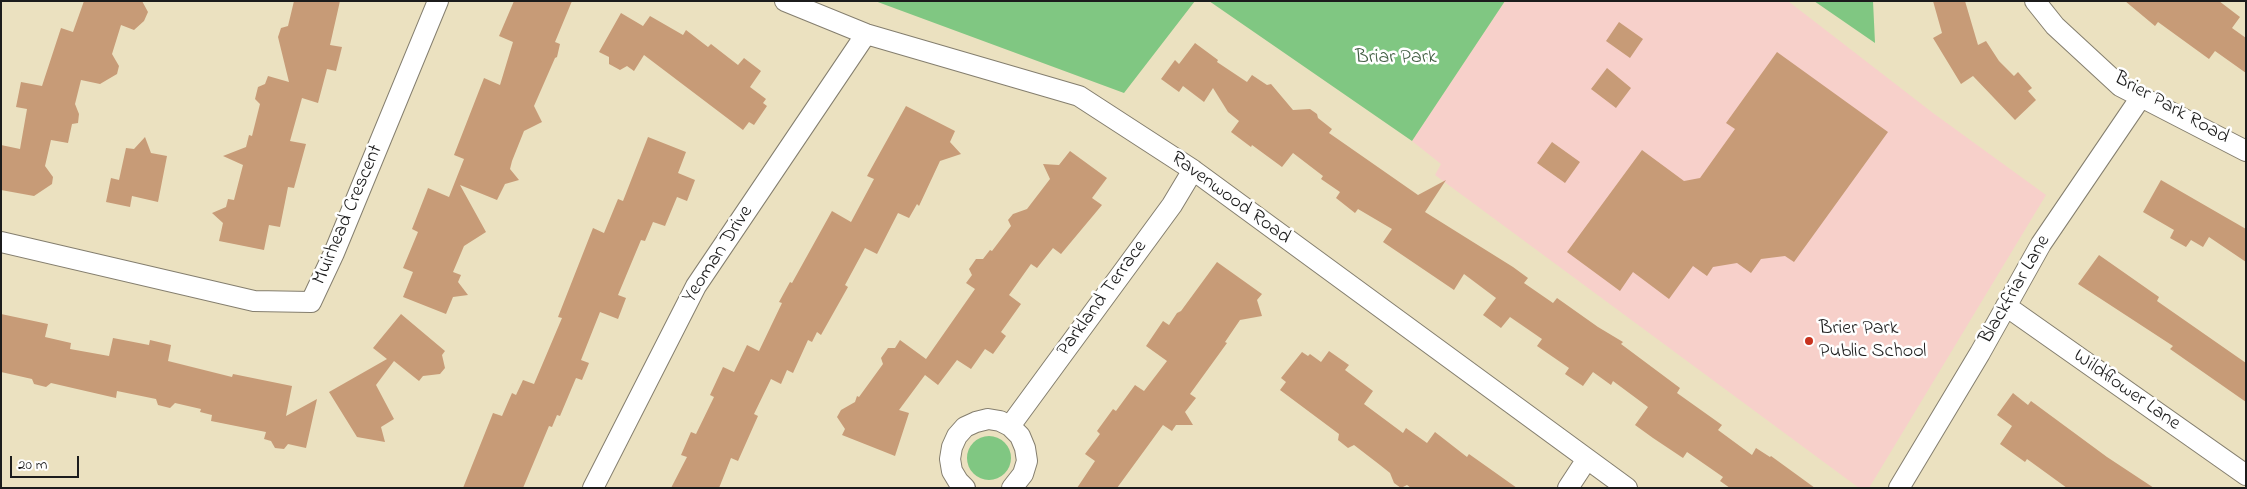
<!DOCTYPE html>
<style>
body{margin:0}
#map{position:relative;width:2247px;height:489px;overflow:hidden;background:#ebe1c0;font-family:"Indie Flower",sans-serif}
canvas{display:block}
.frame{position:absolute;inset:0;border:2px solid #1c1c1c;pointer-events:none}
.scale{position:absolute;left:10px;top:456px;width:69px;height:22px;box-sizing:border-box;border:2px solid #1c1c1c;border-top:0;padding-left:6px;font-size:15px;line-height:18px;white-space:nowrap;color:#1c1c1c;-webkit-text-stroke:4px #fff;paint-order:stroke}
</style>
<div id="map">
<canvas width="2247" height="489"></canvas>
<div class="frame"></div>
<div class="scale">20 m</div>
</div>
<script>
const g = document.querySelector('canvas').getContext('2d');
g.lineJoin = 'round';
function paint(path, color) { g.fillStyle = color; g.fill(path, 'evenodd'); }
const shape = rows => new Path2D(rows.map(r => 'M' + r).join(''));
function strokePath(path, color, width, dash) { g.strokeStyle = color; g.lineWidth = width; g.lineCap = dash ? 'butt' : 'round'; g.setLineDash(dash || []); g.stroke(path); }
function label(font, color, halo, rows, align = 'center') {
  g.font = font + ' "Indie Flower",sans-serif'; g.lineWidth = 5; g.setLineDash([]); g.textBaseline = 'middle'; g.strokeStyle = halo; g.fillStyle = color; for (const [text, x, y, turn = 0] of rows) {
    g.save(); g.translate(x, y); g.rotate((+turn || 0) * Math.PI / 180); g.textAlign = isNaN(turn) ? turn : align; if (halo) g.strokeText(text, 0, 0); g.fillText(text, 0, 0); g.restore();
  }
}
const built = shape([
 [1505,1,1788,1,1933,113,2046,195,1869,488,1859,488,1435,175,1441,164,1412,141]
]);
const green = shape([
 [875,1,1195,1,1124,93],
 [1209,1,1505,1,1412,141],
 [1814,1,1873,1,1875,43],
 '967 458a22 22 0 1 1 44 0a22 22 0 1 1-44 0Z'
]);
const building = shape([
 [84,1,142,1,148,12,144,21,134,30,121,25,112,54,119,66,117,74,100,84,81,80,75,104,79,114,78,123,72,124,68,143,51,140,45,166,53,177,52,184,34,196,1,190,1,145,20,149,27,109,16,107,21,82,42,86,61,28,73,32],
 [294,1,340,1,330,45,342,47,336,71,327,69,318,103,302,98,290,141,306,144,294,188,288,187,280,227,269,225,264,250,219,241,223,223,212,213,226,207,228,199,234,200,243,165,223,156,246,147,249,135,252,136,260,104,255,99,258,87,265,84,268,76,289,82,278,37,281,28,288,26],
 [514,1,572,1,555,42,560,44,557,57,555,58,534,106,542,122,524,131,512,161,510,169,519,180,505,184,497,200,460,185,486,232,464,246,453,272,461,275,458,282,468,295,453,297,446,314,403,297,413,272,403,268,418,232,412,229,428,188,449,197,464,159,454,155,484,78,500,85,513,42,499,36],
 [1933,1,1965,1,1978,45,1986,41,1999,61,2014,76,2018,72,2032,88,2028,91,2036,100,2015,120,1973,76,1961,84,1933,38,1942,33],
 [2125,1,2219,1,2240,17,2232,28,2246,38,2246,73,2215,51,2209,59,2158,22,2155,26],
 [621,13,643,26,650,16,683,35,686,30,708,47,711,44,738,65,744,58,761,71,750,87,766,99,763,103,767,106,754,125,749,122,743,130,644,55,634,71,627,66,620,70,609,64,609,57,599,52],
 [1619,22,1643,39,1630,58,1606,41],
 [1195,43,1218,60,1217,62,1247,82,1252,75,1267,85,1271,84,1293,110,1310,109,1317,114,1318,118,1332,129,1329,133,1418,195,1446,180,1425,212,1513,267,1528,278,1524,283,1553,303,1557,298,1598,327,1623,342,1621,344,1680,388,1677,393,1722,425,1718,430,1752,455,1756,448,1770,457,1771,456,1815,488,1730,488,1720,481,1723,477,1687,452,1683,458,1653,438,1635,425,1648,407,1613,381,1611,385,1593,372,1583,386,1565,374,1569,368,1537,346,1542,339,1510,317,1501,328,1483,315,1496,298,1464,274,1454,290,1383,242,1392,229,1358,209,1355,213,1336,198,1340,192,1321,179,1323,176,1293,153,1282,167,1252,145,1251,147,1231,132,1239,121,1228,112,1213,88,1204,102,1183,86,1179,92,1161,79,1175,60,1179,64],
 [1777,52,1888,132,1794,262,1785,256,1761,259,1751,273,1737,263,1713,267,1707,276,1693,266,1669,299,1633,272,1620,291,1567,252,1642,150,1684,181,1700,178,1735,129,1726,123],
 [1607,68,1631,88,1616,108,1591,89],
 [906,106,955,131,950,142,961,154,940,161,919,206,917,204,909,218,898,213,877,254,865,248,845,285,848,287,821,335,817,332,812,342,808,340,793,373,787,370,781,384,771,379,754,414,758,416,738,461,731,458,719,488,671,488,687,457,681,455,691,432,696,434,714,397,710,395,723,367,734,372,747,345,759,351,782,303,779,302,790,282,792,283,832,211,851,222,874,179,867,176],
 [145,137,151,153,167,156,158,202,132,196,130,207,106,202,111,178,119,180,126,148,134,149],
 [648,137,686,152,678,173,695,180,687,201,677,197,665,226,653,222,645,241,641,240,618,295,626,298,618,319,600,312,581,360,589,363,582,380,576,378,560,416,557,415,552,427,549,426,523,488,463,488,493,413,502,416,512,393,516,395,523,380,534,384,562,318,558,317,593,228,604,233,618,199,623,201],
 [1552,142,1580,162,1565,183,1537,163],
 [1070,151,1107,178,1092,198,1102,205,1061,254,1053,248,1037,268,1031,264,1009,295,1021,304,1001,332,1006,336,993,354,985,349,971,369,957,360,938,385,925,375,899,410,909,413,895,456,842,435,845,429,837,417,841,410,855,402,857,396,859,397,883,364,881,358,888,348,895,348,900,340,926,359,975,289,966,283,972,275,969,269,976,259,983,259,990,250,992,251,1011,226,1008,220,1013,214,1027,209,1050,179,1043,164,1059,165],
 [2161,180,2246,229,2246,262,2209,237,2203,247,2191,240,2186,247,2170,238,2174,230,2143,212],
 [2099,255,2159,297,2157,301,2246,363,2246,402,2170,349,2173,346,2078,284],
 [1217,262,1262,294,1257,300,1262,316,1240,320,1225,342,1227,343,1190,394,1196,398,1185,412,1193,425,1176,425,1172,431,1163,425,1117,488,1077,488,1095,461,1085,454,1100,434,1097,431,1113,409,1116,411,1135,385,1144,391,1167,361,1146,346,1163,321,1169,325,1177,313,1181,311],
 [1,314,48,324,45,337,71,343,70,349,109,356,113,338,149,345,150,340,171,345,168,361,232,377,233,374,292,386,286,416,317,399,306,448,288,444,284,449,275,448,271,441,264,439,266,432,211,421,212,415,200,412,201,409,175,403,170,408,158,405,156,399,117,391,116,398,51,383,46,387,34,384,32,379,1,372],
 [401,314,445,351,442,355,445,368,440,374,423,376,419,381,394,361,376,385,394,419,381,427,385,442,357,437,329,392,387,359,373,348],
 [1329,351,1349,365,1345,370,1373,391,1364,404,1403,433,1406,428,1427,443,1435,432,1467,457,1469,454,1517,488,1411,488,1407,485,1401,488,1394,483,1390,473,1380,465,1354,445,1348,448,1338,440,1339,434,1280,390,1286,382,1281,378,1302,352,1308,356,1310,354,1321,362],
 [2013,393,2028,405,2031,401,2107,457,2154,488,2067,488,2027,459,2025,462,2000,444,2012,426,1997,415]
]);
const minor = shape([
 [785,1,866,34,1079,96,1193,170,1627,488],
 [2035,1,2055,26,2120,86,2246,151],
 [1,242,254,301,311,302,334,253,438,1],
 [2006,306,2246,475],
 [1010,426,1172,205,1193,170],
 [593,488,696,286,866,34],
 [965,488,958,481,952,471,950,459,952,447,957,436,965,427,976,422,988,419,1000,421,1010,426,1020,436,1025,448,1027,461,1023,474,1012,488],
 [1568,488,1587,459],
 [1899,488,1980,353,2041,244,2141,97]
]);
const markers = [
 [1809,341,5,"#c8321e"]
];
const parkNames = [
 ["Briar Park",1396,59]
];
const streetNames = [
 ["Brier Park Road",2171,109,29],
 ["Ravenwood Road",1230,199,36],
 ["Muirhead Crescent",349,215,-67],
 ["Yeoman Drive",719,255,-57],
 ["Blackfriar Lane",2016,290,-60],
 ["Parkland Terrace",1103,299,-54],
 ["Wildflower Lane",2126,391,35]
];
const poiNames = [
 ["Brier Park",1819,330],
 ["Public School",1819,353]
];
paint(built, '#f7d0ca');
paint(green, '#80c782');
paint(building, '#c79b77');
strokePath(minor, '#847e6e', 22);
strokePath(minor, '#fff', 20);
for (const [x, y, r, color] of markers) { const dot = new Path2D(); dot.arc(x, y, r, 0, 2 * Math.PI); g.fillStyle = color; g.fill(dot); strokePath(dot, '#fff', 2); }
label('20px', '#446045', '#fff', parkNames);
label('20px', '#1c1c1c', '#fff', streetNames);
label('20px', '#1c1c1c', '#fff', poiNames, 'left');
</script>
